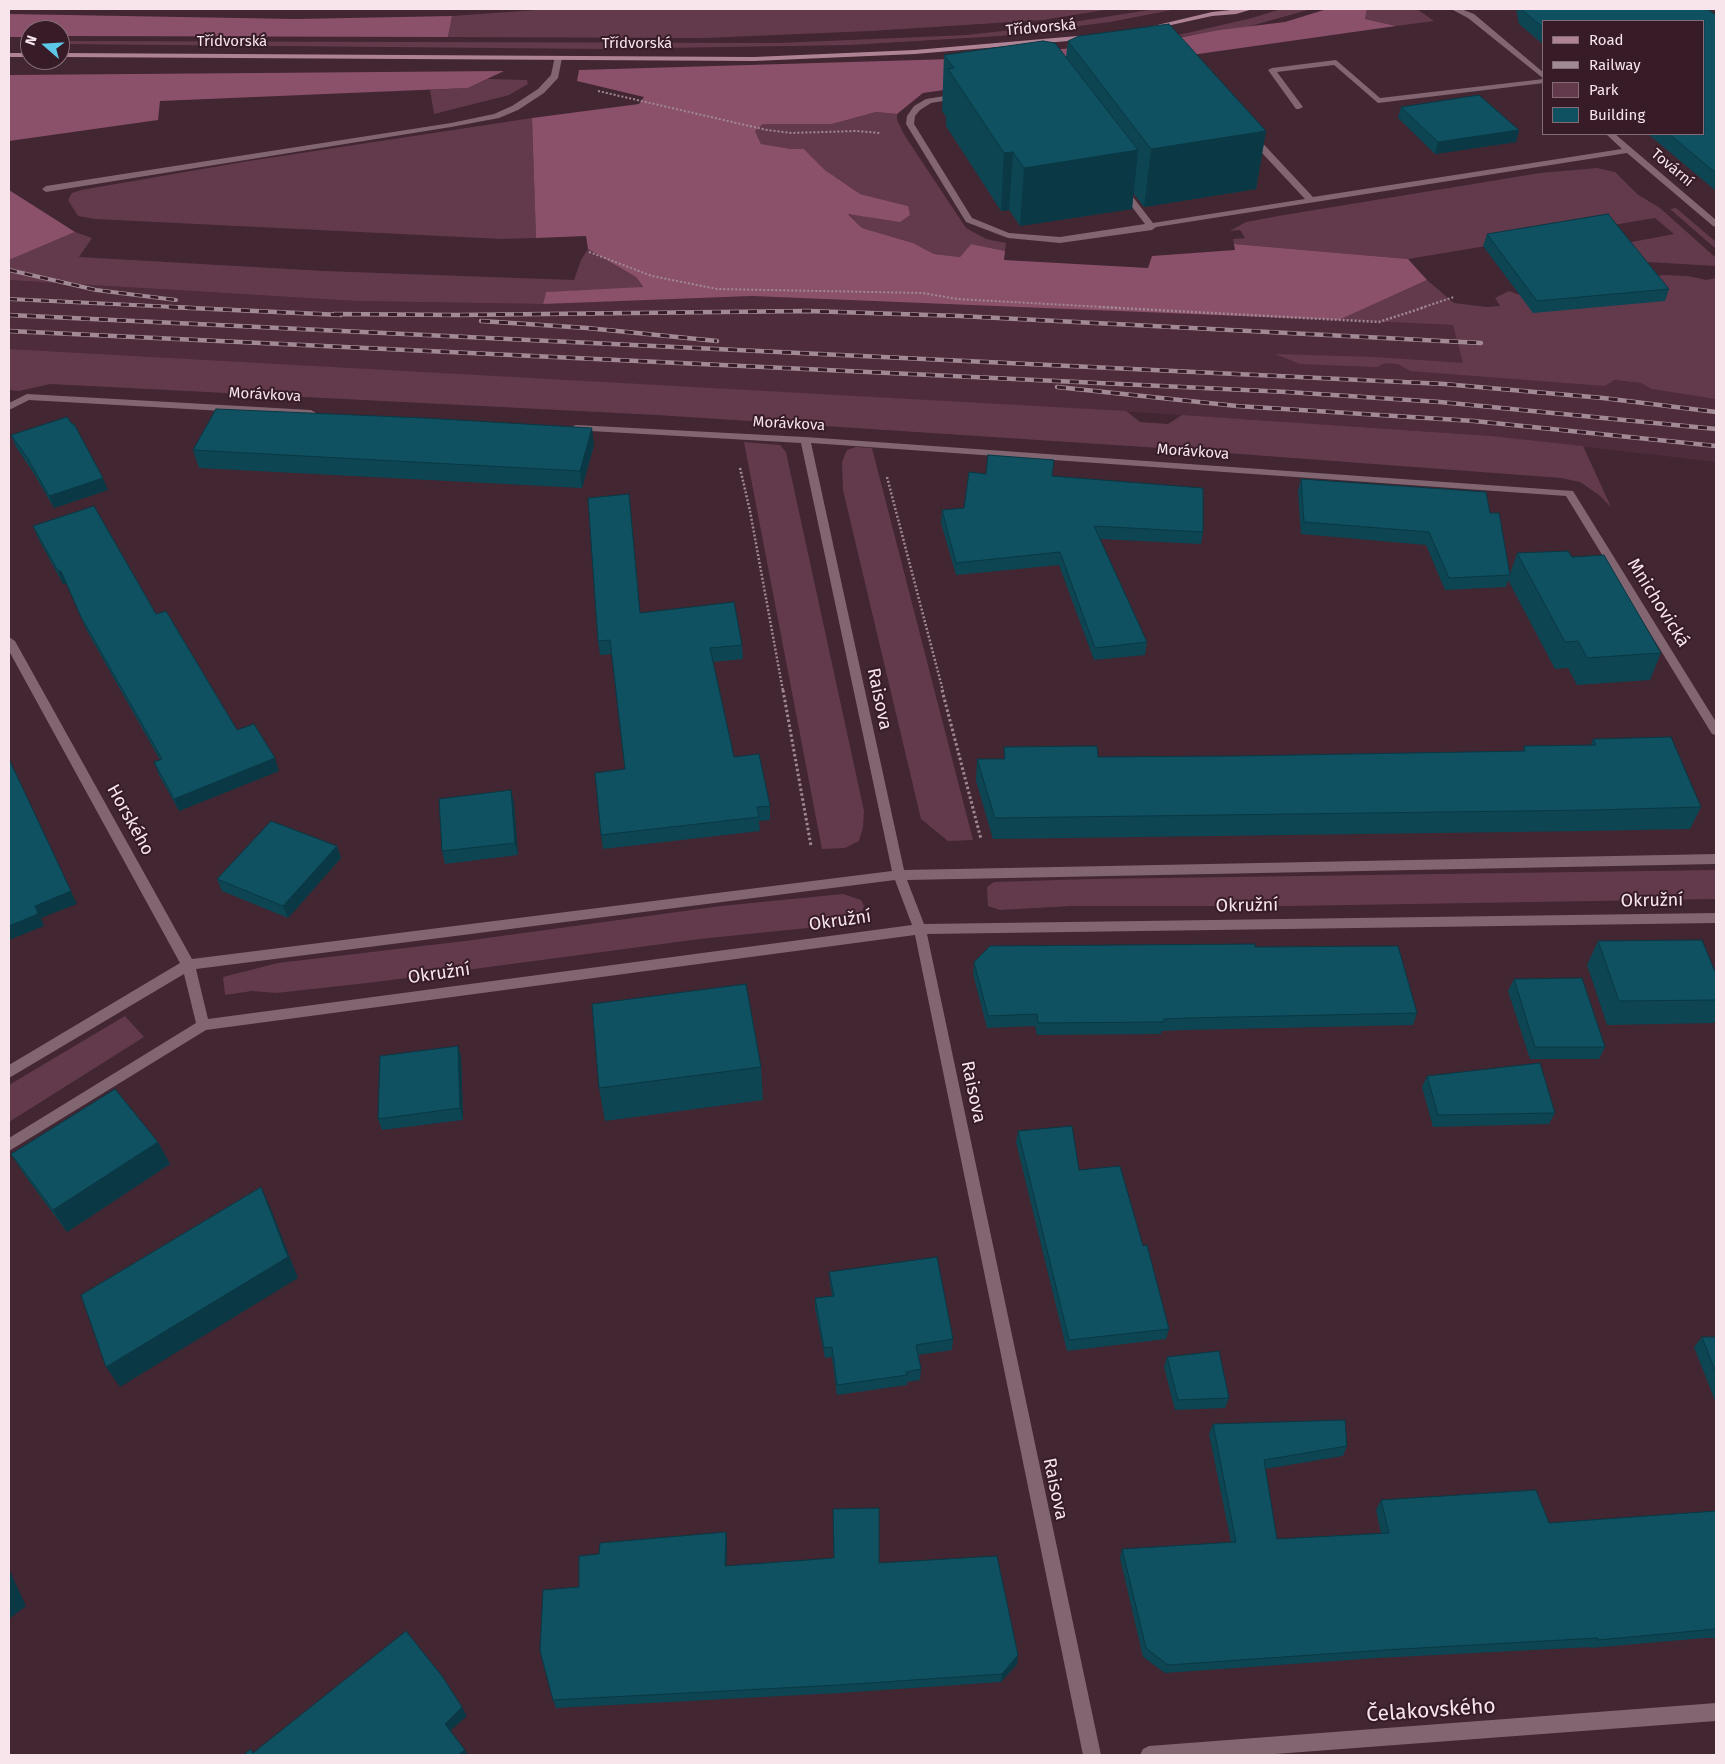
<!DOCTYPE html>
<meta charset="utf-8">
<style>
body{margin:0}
#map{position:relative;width:1725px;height:1764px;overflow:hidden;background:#422632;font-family:"Fira Sans",sans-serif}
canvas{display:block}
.frame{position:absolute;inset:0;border:10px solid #f8e5ec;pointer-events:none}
.legend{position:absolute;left:1542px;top:20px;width:162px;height:115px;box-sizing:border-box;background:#371c28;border:1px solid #846c76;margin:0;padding:6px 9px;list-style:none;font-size:15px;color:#f8e5ec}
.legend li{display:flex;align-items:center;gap:10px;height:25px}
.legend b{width:25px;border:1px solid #846c76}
.north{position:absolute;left:20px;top:20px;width:50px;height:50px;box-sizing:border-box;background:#371c28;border:1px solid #846c76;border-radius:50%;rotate:289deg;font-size:14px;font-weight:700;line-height:20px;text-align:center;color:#f8e5ec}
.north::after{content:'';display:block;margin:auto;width:18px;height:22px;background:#5cc7e7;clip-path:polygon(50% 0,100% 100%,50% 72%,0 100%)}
</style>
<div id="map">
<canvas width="1725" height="1764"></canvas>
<div class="frame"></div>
<ul class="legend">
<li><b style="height:6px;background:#ae8395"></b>Road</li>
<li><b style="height:6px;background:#a18a93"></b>Railway</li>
<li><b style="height:14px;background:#633a4c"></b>Park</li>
<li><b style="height:14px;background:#0f5061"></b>Building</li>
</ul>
<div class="north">N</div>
</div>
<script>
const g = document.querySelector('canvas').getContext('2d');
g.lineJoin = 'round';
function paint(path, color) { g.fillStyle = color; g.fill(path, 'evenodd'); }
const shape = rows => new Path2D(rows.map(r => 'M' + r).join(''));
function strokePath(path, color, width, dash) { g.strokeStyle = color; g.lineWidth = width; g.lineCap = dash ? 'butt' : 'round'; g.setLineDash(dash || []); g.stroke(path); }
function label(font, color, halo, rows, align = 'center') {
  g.font = font + ' "Fira Sans",sans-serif'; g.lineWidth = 4; g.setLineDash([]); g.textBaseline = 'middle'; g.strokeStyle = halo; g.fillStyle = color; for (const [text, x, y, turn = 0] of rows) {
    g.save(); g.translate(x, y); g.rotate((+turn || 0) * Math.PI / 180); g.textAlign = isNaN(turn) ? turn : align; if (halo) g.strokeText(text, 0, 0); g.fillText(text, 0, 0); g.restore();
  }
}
const built = shape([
 [9,280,357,301,537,304,752,296,859,299,1492,327,1601,379,1641,383,1716,397,1716,462,1492,436,1149,413,9,349]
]);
const green = shape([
 [551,9,1110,9,1043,20,871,31,705,38,448,37,452,16],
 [1155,9,1177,9,1110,22,1000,36,850,45,603,49,60,44,60,41,779,43,967,35,1048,26],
 [1281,9,1311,9,1247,27,1157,40,1252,18],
 [1367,9,1417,9,1434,21,1396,26,1365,19],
 [488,79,527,80,528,84,509,95,434,114,430,90,468,88],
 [876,112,897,114,897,120,905,136,966,228,986,239,1006,243,1005,251,971,244,960,257,934,254,913,243,862,228,848,213,908,206,860,194,825,170,804,149,791,149,761,144,755,131,763,124,832,124],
 [532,118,536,238,502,239,95,219,78,216,68,200,72,193,81,190,249,161],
 [1597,168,1615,172,1637,194,1660,208,1716,258,1716,266,1614,260,1584,251,1674,234,1655,218,1408,259,1234,244,1233,239,1245,238,1240,230,1230,231,1246,222,1278,216,1540,173],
 [1676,208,1716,242,1716,249,1670,209],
 [75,232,92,238,79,257,324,271,574,280,581,260,588,249,636,277,643,288,546,292,543,304,357,301,9,280,9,260],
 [1663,275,1688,276,1706,280,1716,278,1716,399,1652,389,1641,383,1614,380,1605,386,1410,371,1398,364,1385,363,1377,367,1300,364,1275,354,1375,357,1463,363,1453,325,1339,320,1427,280,1454,303,1486,307,1500,306,1495,298,1509,291,1520,295],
 [9,349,1126,411,1140,422,1168,424,1182,415,1492,436,1583,446,1611,507,1599,495,1580,482,1561,478,1160,448,657,415,50,384,19,391,9,390],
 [744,442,780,445,786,452,864,811,863,827,859,841,845,848,822,849],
 [856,447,872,448,973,840,948,841,921,819,843,490,842,462,847,450],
 [1716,870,1716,899,1289,906,1071,906,1000,910,988,906,987,887,994,882,1092,879],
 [843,894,861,900,864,906,860,917,847,924,700,939,376,982,276,993,252,991,225,995,223,977,278,963,465,941,721,906],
 [125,1016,144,1037,9,1122,9,1085]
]);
const forest = shape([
 [1327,9,1367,9,1365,19,1396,26,923,93,897,114,876,112,832,124,763,124,755,131,761,144,791,149,804,149,825,170,860,194,908,206,910,215,900,222,848,214,862,228,913,243,934,254,960,257,971,244,1005,251,1004,260,1148,268,1152,256,1235,250,1234,244,1408,259,1427,280,1339,320,752,296,543,304,546,292,643,287,636,277,588,249,586,236,536,238,532,118,639,104,644,97,577,81,579,70,952,59,1172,39,1220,30,1285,22],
 [9,14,296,19,452,16,448,37,60,36,60,30,30,30,30,37,9,37],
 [504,71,468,88,160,101,158,120,9,141,9,75],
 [9,190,75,232,9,260]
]);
const pathFar2 = shape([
 [598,91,767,130,791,133,856,131,880,133],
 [589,252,652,276,717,289,923,293,957,299,1122,308],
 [1421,308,1454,297]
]);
const pathFar1 = shape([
 [1099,307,1379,322,1425,307],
 [740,468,750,511,783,691],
 [887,477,943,691]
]);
const path = shape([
 [783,690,811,846],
 [942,690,981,839]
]);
const service = shape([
 [555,56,562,58,558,78,544,93,518,110,499,118,451,127,46,192,42,189,46,186,451,123,494,114,512,106,538,89,551,75,555,56],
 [1336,60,1380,98,1544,79,1544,83,1378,103,1334,65,1277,72,1303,107,1299,109,1296,109,1268,70,1272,68,1336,60]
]);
const minor = shape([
 [1451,9,1461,9,1474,14,1544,73,1544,79,1468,18,1451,9],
 [958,94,962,96,961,98,931,103,920,110,915,116,914,124,972,218,1009,233,1060,237,1145,224,1119,190,1123,187,1126,188,1153,223,1305,199,1249,139,1248,137,1252,135,1255,135,1313,197,1622,149,1606,134,1615,134,1716,220,1716,227,1713,226,1627,153,1156,227,1152,230,1060,243,1008,238,966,222,906,124,907,116,914,106,926,99,958,94],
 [27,394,311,410,316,413,311,416,29,400,9,410,9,403,27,394],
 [576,425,805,437,1573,491,1716,722,1716,735,1712,734,1566,496,811,443,904,870,1716,854,1716,864,907,880,924,924,1716,913,1716,923,927,934,1101,1755,1083,1755,915,935,206,1030,9,1151,9,1138,196,1023,184,974,9,1078,9,1065,180,963,9,651,9,637,15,641,192,959,892,871,801,443,573,430,573,426,576,425],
 [895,880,912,925,208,1019,196,969,895,880],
 [1716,1703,1716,1721,1262,1755,1140,1755,1143,1749,1149,1746,1716,1703]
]);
const secondary = shape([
 [1240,9,1253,9,1236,14,1212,16,1153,29,1149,27,1212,12,1240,9],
 [1089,35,1092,35,1092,39,915,54,754,61,60,57,60,53,754,57,915,50,1089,35],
 [9,53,30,53,30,57,9,57,9,53]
]);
const railFar1 = shape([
 [9,270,96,290,176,300],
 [9,299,195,308]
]);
const rail = shape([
 [169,307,341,315],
 [334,314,457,315,808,311,960,316,1481,343],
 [9,315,1444,384,1603,398,1716,412],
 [481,321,587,328,717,341],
 [9,331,1287,392,1440,402,1716,429],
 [1057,387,1237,406,1474,421,1716,446]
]);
const wall = shape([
 [1516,9,1707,9,1716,15,1716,191,1648,134,1704,134,1544,21,1544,45,1519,24],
 [1068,41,1266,131,1256,189,1144,207,1133,193,1132,209,1020,226,1009,210,1001,211,946,126,946,117,942,111,944,55,1066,57],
 [1401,107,1519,130,1516,142,1435,154,1398,118],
 [1487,234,1669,289,1665,301,1533,313,1483,246],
 [11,435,108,490,54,508,33,472,16,447],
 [594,445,582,488,199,468,193,450],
 [986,474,1052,476,1203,532,1201,544,1100,539,1147,642,1145,655,1094,660,1059,565,956,575,941,523,942,510,964,508],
 [1301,479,1490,513,1510,574,1517,553,1572,557,1661,653,1650,680,1577,685,1568,668,1555,669,1508,580,1506,587,1445,590,1426,545,1301,534,1298,491],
 [629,494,640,613,742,645,743,659,713,662,734,757,770,806,770,820,759,821,760,831,603,849,601,835,625,769,612,654,600,655,598,641],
 [33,526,156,614,237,730,279,771,179,811,159,775,154,762,160,760,86,629,67,583,63,584,38,538],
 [1593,739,1701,807,1690,829,1584,831,993,839,976,781,977,759,1004,759,1004,747,1098,757,1238,756,1523,751,1524,746,1591,745],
 [511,790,514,803,518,855,445,864,442,851],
 [337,846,341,858,288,918,222,891,217,879],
 [1598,941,1716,974,1716,1018,1714,1023,1607,1025,1587,965],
 [1255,947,1417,1013,1413,1025,1185,1030,1162,1031,1161,1034,1037,1035,1035,1026,987,1028,973,974,974,962],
 [1514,979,1605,1047,1599,1059,1530,1059,1508,991],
 [458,1046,461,1057,463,1120,382,1130,378,1119],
 [761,1067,763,1100,605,1121,599,1088],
 [1427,1076,1555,1113,1549,1124,1433,1127,1422,1087],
 [1018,1131,1079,1170,1143,1246,1169,1329,1166,1339,1067,1351,1016,1142],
 [158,1142,170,1164,67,1232,26,1177,11,1154],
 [829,1272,953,1339,952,1350,918,1355,921,1369,920,1380,907,1382,907,1385,837,1395,832,1357,825,1358,815,1308,815,1298,832,1296,830,1283],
 [1702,1337,1716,1337,1716,1403,1694,1347],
 [1167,1357,1229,1398,1225,1408,1175,1410,1164,1367],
 [1213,1424,1347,1446,1343,1456,1265,1469,1277,1539,1381,1533,1376,1510,1381,1500,1549,1523,1716,1511,1716,1638,1705,1638,1590,1648,1591,1647,1378,1658,1165,1673,1143,1657,1120,1558,1122,1549,1231,1542,1209,1434],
 [726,1532,727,1542,726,1566,879,1563,1018,1655,1017,1664,1001,1682,839,1693,556,1708,553,1700,579,1587,599,1554]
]);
const shadedWall = shape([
 [1519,130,1516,142,1435,154,1438,142],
 [1266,131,1256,189,1144,207,1151,149],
 [1138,150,1132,209,1020,226,1024,168],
 [1013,152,1009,210,1001,211,1004,153],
 [592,428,594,445,582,488,580,471],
 [103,478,108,490,54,508,49,496],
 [58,571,61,571,67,583,63,584],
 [275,758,279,771,179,811,174,799],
 [9,759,77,904,41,918,44,926,9,940,9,926,35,906],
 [511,790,514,803,518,855,515,843],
 [337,846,341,858,288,918,283,906],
 [458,1046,461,1057,463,1120,460,1108],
 [158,1142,170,1164,67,1232,53,1210],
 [261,1187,271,1209,298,1278,120,1387,106,1367],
 [726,1532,727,1542,726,1575,725,1566],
 [9,1569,26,1606,9,1619],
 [1018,1655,1017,1664,1001,1682,1002,1674],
 [462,1707,467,1716,449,1732,445,1724],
 [465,1750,468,1755,458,1755]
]);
const building = shape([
 [1522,9,1707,9,1716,15,1716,173,1669,134,1704,134,1704,21,1544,21,1544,28,1523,11,1522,9],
 [1169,24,1266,131,1151,149,1068,41,1079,36,1169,24],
 [1043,41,1055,43,1138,150,1024,168,1013,152,1004,153,948,69,954,68,944,55,1043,41],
 [1479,95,1519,130,1438,142,1401,107,1479,95],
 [1608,214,1669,289,1537,301,1487,234,1608,214],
 [216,409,424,418,592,428,580,471,193,450,216,409],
 [67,417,72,424,74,424,103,478,49,496,28,459,11,435,67,417],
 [988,455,1054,460,1052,476,1203,488,1203,532,1094,526,1147,642,1095,648,1060,552,956,563,942,510,964,508,969,472,986,474,988,455],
 [1301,479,1486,492,1490,513,1499,513,1510,575,1449,578,1429,532,1304,522,1301,479],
 [629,494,640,613,734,602,742,645,710,648,734,757,759,754,770,806,757,807,759,817,601,835,595,773,625,769,610,640,598,641,588,498,629,494],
 [94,506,156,614,166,611,237,730,254,724,275,758,174,799,154,762,162,759,81,617,61,571,58,571,33,526,94,506],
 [1568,551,1572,557,1604,555,1661,653,1587,658,1578,641,1565,642,1517,553,1568,551],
 [1671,737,1701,807,1594,810,995,818,977,759,1005,759,1004,747,1097,746,1098,757,1238,756,1525,751,1524,746,1596,745,1593,739,1671,737],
 [9,759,71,891,35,906,38,914,9,926,9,759],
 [511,790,515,843,442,851,439,799,511,790],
 [271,821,337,846,283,906,217,879,271,821],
 [1702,940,1716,974,1716,1000,1619,1001,1598,941,1702,940],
 [1255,944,1255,947,1398,946,1417,1013,1188,1018,1164,1019,1164,1022,1038,1023,1037,1014,988,1016,974,962,990,946,1255,944],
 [1582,978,1605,1047,1535,1047,1514,979,1582,978],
 [746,984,761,1067,599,1088,592,1004,746,984],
 [458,1046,460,1108,378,1119,380,1056,458,1046],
 [1540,1063,1555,1113,1438,1115,1427,1076,1540,1063],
 [115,1089,158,1142,53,1210,11,1154,115,1089],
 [1072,1126,1079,1170,1120,1166,1143,1246,1147,1245,1169,1329,1069,1340,1018,1131,1072,1126],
 [261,1187,288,1257,106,1367,81,1295,261,1187],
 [937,1257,953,1339,916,1345,921,1369,906,1372,907,1375,837,1385,832,1347,824,1348,815,1298,834,1296,829,1272,937,1257],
 [1702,1337,1716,1337,1716,1373,1702,1337],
 [1219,1351,1229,1398,1178,1400,1167,1357,1219,1351],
 [1345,1420,1347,1446,1264,1460,1277,1539,1389,1533,1381,1500,1536,1490,1549,1523,1716,1511,1716,1629,1598,1640,1598,1638,1384,1650,1168,1665,1146,1648,1122,1549,1236,1542,1213,1424,1345,1420],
 [879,1508,879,1563,997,1556,1018,1655,1002,1674,839,1685,553,1700,540,1651,543,1590,579,1587,579,1556,599,1554,600,1543,726,1532,725,1566,834,1558,833,1509,879,1508],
 [406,1631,442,1676,462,1707,445,1724,465,1750,458,1755,243,1755,251,1749,253,1753,406,1631]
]);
const farStreetnames = [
 ["Třídvorská",1041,28,-5],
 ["Třídvorská",232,42],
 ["Třídvorská",637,44],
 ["Tovární",1672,168,40],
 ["Morávkova",265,395,3],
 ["Morávkova",789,424,3],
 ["Morávkova",1193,452,4]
];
const streetNames = [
 ["Mnichovická",1658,603,58],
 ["Raisova",879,699,78],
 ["Horského",130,820,61],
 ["Okružní",1652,901,-1],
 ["Okružní",1247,906,-1],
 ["Okružní",840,921,-8],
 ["Okružní",439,974,-8],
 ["Raisova",973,1092,78],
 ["Raisova",1055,1489,78]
];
const nearStreetnames = [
 ["Čelakovského",1431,1711,-4]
];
paint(built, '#4f2c3c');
paint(green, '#633a4c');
paint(forest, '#8b516b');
strokePath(pathFar2, '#a08992', 2, [2, 2]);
strokePath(pathFar1, '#a08992', 2.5, [2, 2]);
strokePath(path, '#a08992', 3, [2.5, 2.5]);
paint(service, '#816671');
paint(minor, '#816671');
paint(secondary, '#ae8395');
strokePath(railFar1, '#a18a93', 4);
strokePath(rail, '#a18a93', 4.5);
strokePath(railFar1, '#371c28', 2.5, [8]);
strokePath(rail, '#371c28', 3, [9]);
paint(wall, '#0d4553');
paint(shadedWall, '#0a3844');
paint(building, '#0f5061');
strokePath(building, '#0a3844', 1);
label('15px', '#f8e5ec', '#371c28', farStreetnames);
label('18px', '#f8e5ec', '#371c28', streetNames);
label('21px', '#f8e5ec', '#371c28', nearStreetnames);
</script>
